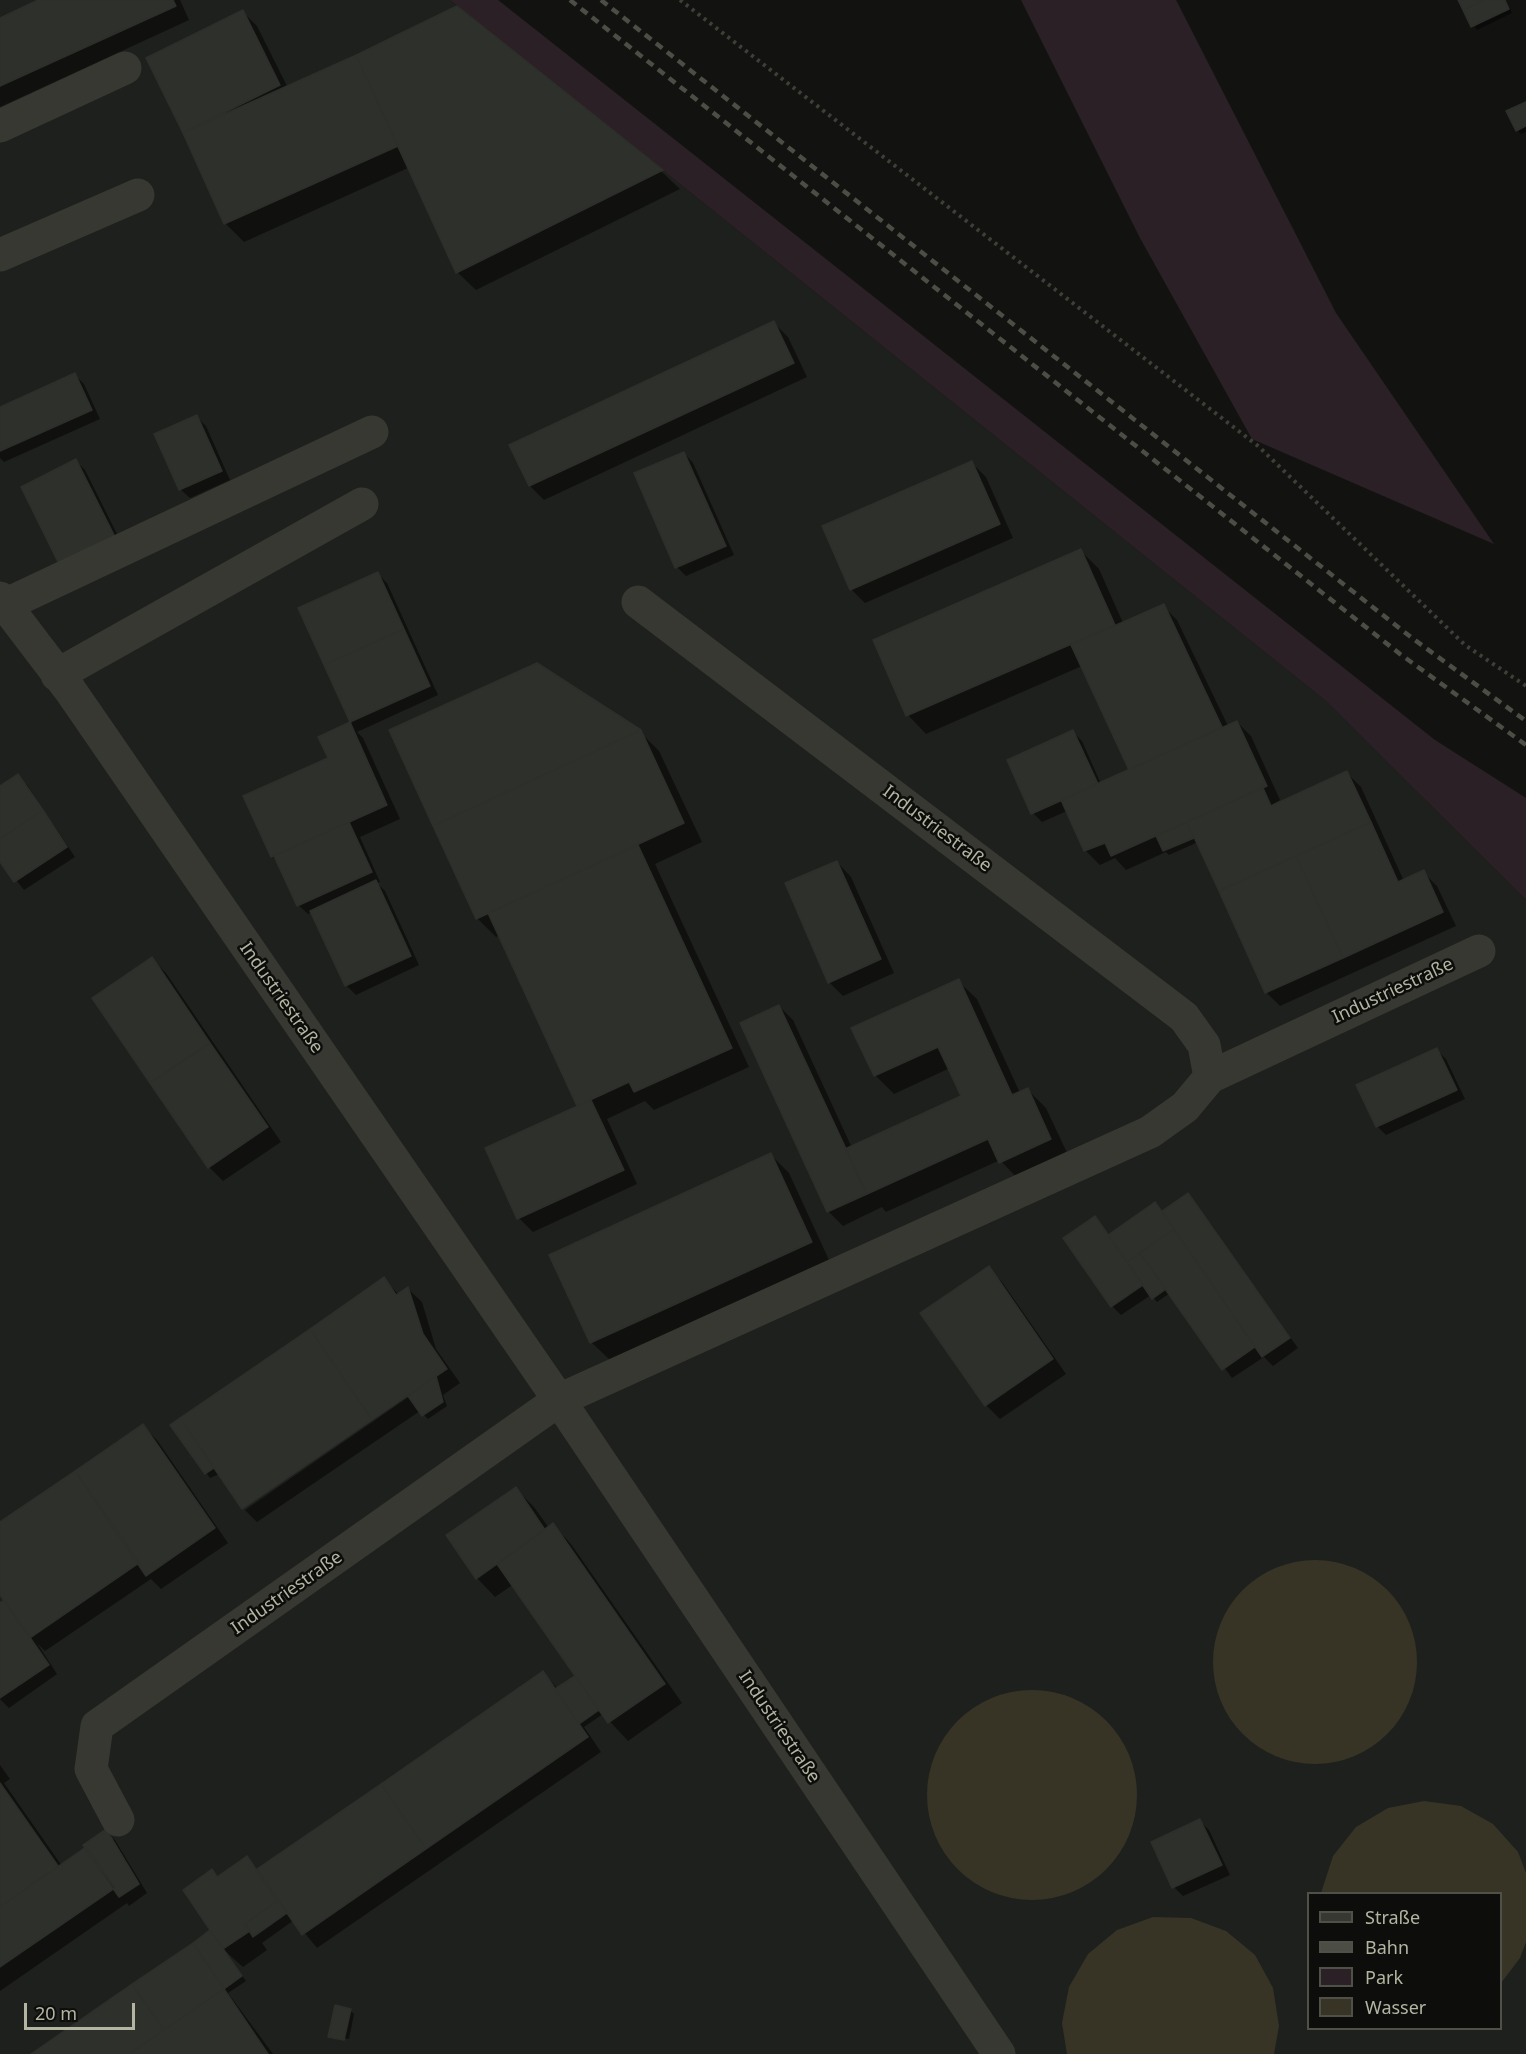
<!DOCTYPE html>
<meta charset="utf-8">
<style>
body{margin:0}
#map{position:relative;width:1526px;height:2054px;overflow:hidden;background:#121311;font-family:"Noto Sans",sans-serif}
canvas{display:block}
.legend{position:absolute;left:1307px;top:1892px;width:195px;height:138px;box-sizing:border-box;background:#0d0d0c;border:2px solid #4f5048;margin:0;padding:8px 10px;list-style:none;font-size:18px;color:#b3b5a1}
.legend li{display:flex;align-items:center;gap:12px;height:30px}
.legend b{width:30px;border:2px solid #4f5048}
.scale{position:absolute;left:24px;top:2003px;width:111px;height:27px;box-sizing:border-box;border:3px solid #b3b5a1;border-top:0;padding-left:8px;font-size:18px;line-height:21px;white-space:nowrap;color:#b3b5a1;-webkit-text-stroke:4px #0d0d0c;paint-order:stroke}
</style>
<div id="map">
<canvas width="1526" height="2054"></canvas>
<ul class="legend">
<li><b style="height:8px;background:#363831"></b>Straße</li>
<li><b style="height:8px;background:#4c4d44"></b>Bahn</li>
<li><b style="height:16px;background:#2b2026"></b>Park</li>
<li><b style="height:16px;background:#373426"></b>Wasser</li>
</ul>
<div class="scale">20 m</div>
</div>
<script>
const g = document.querySelector('canvas').getContext('2d');
g.lineJoin = 'round';
function paint(path, color) { g.fillStyle = color; g.fill(path, 'evenodd'); }
const shape = rows => new Path2D(rows.map(r => 'M' + r).join(''));
function strokePath(path, color, width, dash) { g.strokeStyle = color; g.lineWidth = width; g.lineCap = dash ? 'butt' : 'round'; g.setLineDash(dash || []); g.stroke(path); }
function label(font, color, halo, rows, align = 'center') {
  g.font = font + ' "Noto Sans",sans-serif'; g.lineWidth = 5; g.setLineDash([]); g.textBaseline = 'middle'; g.strokeStyle = halo; g.fillStyle = color; for (const [text, x, y, turn = 0] of rows) {
    g.save(); g.translate(x, y); g.rotate((+turn || 0) * Math.PI / 180); g.textAlign = isNaN(turn) ? turn : align; if (halo) g.strokeText(text, 0, 0); g.fillText(text, 0, 0); g.restore();
  }
}
const built = shape([
 [0,0,450,0,1326,701,1526,900,1526,2054,0,2054],
 [1308,1894,1500,1894,1500,2028,1308,2028]
]);
const green = shape([
 [450,0,498,0,1435,740,1526,798,1526,900,1326,701],
 [1021,0,1176,0,1336,313,1494,544,1252,439,1140,238]
]);
const water = shape([
 '1213 1662a102 102 0 1 1 204 0a102 102 0 1 1-204 0Z',
 '927 1795a105 105 0 1 1 210 0a105 105 0 1 1-210 0Z',
 [1424,1801,1461,1806,1493,1824,1518,1852,1526,1873,1526,1942,1520,1958,1501,1983,1500,1894,1321,1893,1333,1856,1356,1827,1388,1808],
 [1153,1917,1191,1918,1226,1931,1255,1955,1273,1988,1279,2026,1274,2054,1067,2054,1062,2023,1069,1987,1088,1954,1117,1930]
]);
const shadow = shape([
 [42,0,180,0,189,20,0,107,0,19],
 [1460,0,1506,0,1512,13,1477,30],
 [457,7,662,172,680,189,476,290,457,272,408,168,244,242,226,224,184,132,243,12,257,26,287,86],
 [1526,103,1526,132,1521,134,1517,130],
 [774,323,788,337,807,377,544,500,530,486],
 [75,375,84,384,100,419,4,462,0,458,0,408],
 [197,417,206,426,230,480,190,498,180,489],
 [684,453,693,463,734,555,686,576,677,567],
 [76,461,85,470,124,548,62,565],
 [972,463,986,477,1013,538,865,603,851,589],
 [1081,551,1099,569,1123,623,1163,606,1177,620,1228,726,1237,722,1251,736,1280,800,1273,804,1274,806,1347,773,1361,787,1404,881,1423,872,1437,886,1456,926,1280,1006,1266,992,1198,842,1169,855,1166,852,1126,870,1115,858,1100,865,1086,851,1067,811,1042,822,1033,813,1073,732,1082,741,1101,784,1131,770,1082,666,926,734,908,715,875,640],
 [378,574,387,583,438,695,357,732,363,738,400,819,360,837,380,882,377,883,385,891,419,965,356,995,346,985,312,912,308,914,298,905,280,865,272,856,330,759,320,738,352,723,300,609],
 [391,731,640,732,659,751,702,842,655,864,749,1067,654,1110,645,1101,607,1119,637,1184,533,1232,519,1218,580,1107,500,935,496,937,477,918],
 [18,776,27,785,75,857,24,890,0,859,0,788],
 [837,862,851,877,894,973,843,996,829,982],
 [152,959,166,973,281,1142,223,1181,209,1167],
 [958,981,977,999,1020,1093,1028,1090,1046,1108,1069,1157,1019,1180,1000,1160,886,1212,882,1207,843,1226,829,1212,742,1023,779,1006,793,1020,852,1148,963,1097,950,1068,894,1094,875,1075],
 [1437,1050,1446,1059,1465,1099,1386,1135,1377,1126],
 [771,1155,789,1173,829,1260,610,1360,591,1342],
 [1188,1195,1298,1348,1273,1366,1264,1357,1232,1378,1170,1293,1157,1302,1151,1295,1121,1315,1112,1306,1095,1218,1110,1236,1155,1204,1163,1212],
 [988,1268,1002,1282,1066,1374,1000,1419,986,1405],
 [384,1279,399,1295,408,1289,422,1302,436,1349,460,1383,443,1395,447,1406,428,1419,420,1411,257,1522,245,1510,410,1396,410,1393,210,1478,172,1426],
 [143,1426,157,1440,228,1543,161,1589,151,1579,45,1651,37,1643,57,1674,9,1708,0,1699,0,1604,6,1600,0,1592,0,1524],
 [516,1489,534,1507,549,1528,553,1525,571,1544,682,1703,628,1741,603,1714,584,1727,601,1752,317,1948,294,1920,262,1943,267,1950,243,1967,225,1951,246,1981,228,1993,273,2054,34,2054,212,1930,212,1871,218,1878,246,1858,258,1870,543,1673,558,1689,578,1676,514,1584,495,1597,477,1578,448,1536],
 [0,1765,10,1779,4,1783,62,1866,106,1831,115,1840,147,1893,129,1906,127,1903,0,1991],
 [1200,1821,1209,1830,1230,1875,1183,1896,1174,1887],
 [350,2010,354,2014,349,2039,332,2036,332,2039,329,2036]
]);
const building = shape([
 [38,0,173,0,176,6,0,86,0,18,38,0],
 [1458,0,1484,0,1463,10,1458,0],
 [1484,0,1505,0,1509,9,1471,27,1463,10,1484,0],
 [457,6,663,170,456,273,356,55,457,6],
 [243,10,280,85,183,133,146,58,243,10],
 [356,55,398,146,224,224,183,133,356,55],
 [1526,102,1526,126,1516,131,1506,111,1526,102],
 [774,321,794,363,529,486,509,445,774,321],
 [75,373,92,410,0,451,0,407,75,373],
 [197,415,222,471,179,490,154,434,197,415],
 [684,452,726,546,675,568,634,473,684,452],
 [76,459,116,539,60,566,21,487,76,459],
 [972,461,1000,524,850,590,822,526,972,461],
 [1081,549,1115,625,906,716,873,640,1081,549],
 [378,572,404,629,324,665,298,608,378,572],
 [1164,604,1222,727,1129,770,1071,645,1164,604],
 [404,629,430,686,350,722,324,665,404,629],
 [537,663,641,730,433,826,389,730,537,663],
 [1237,721,1267,786,1111,856,1105,843,1084,851,1061,800,1237,721],
 [350,722,387,805,271,857,243,796,328,758,318,737,350,722],
 [641,730,684,823,476,919,433,826,641,730],
 [1073,730,1098,784,1031,814,1007,760,1073,730],
 [1347,771,1371,822,1219,891,1187,822,1263,788,1271,806,1347,771],
 [18,774,43,810,0,839,0,786,18,774],
 [43,810,67,847,14,882,0,862,0,839,43,810],
 [349,822,372,872,297,906,274,856,349,822],
 [1187,822,1194,838,1163,851,1156,836,1187,822],
 [1371,822,1398,882,1424,870,1443,912,1343,958,1296,856,1371,822],
 [638,845,732,1048,634,1092,629,1082,577,1106,488,913,638,845],
 [1296,856,1343,958,1265,993,1219,891,1296,856],
 [837,861,881,959,828,983,785,883,837,861],
 [376,880,411,956,345,986,310,911,376,880],
 [152,957,210,1043,150,1083,92,998,152,957],
 [959,979,1012,1095,1028,1088,1051,1139,999,1163,988,1139,867,1194,845,1149,961,1096,938,1047,874,1076,851,1028,959,979],
 [779,1005,867,1194,827,1212,740,1023,779,1005],
 [210,1043,268,1127,208,1168,150,1083,210,1043],
 [1437,1048,1457,1090,1376,1127,1356,1085,1437,1048],
 [591,1100,624,1170,517,1219,485,1148,591,1100],
 [771,1153,812,1242,590,1343,549,1255,771,1153],
 [1188,1193,1290,1338,1262,1357,1162,1211,1188,1193],
 [1155,1202,1174,1229,1127,1262,1108,1235,1155,1202],
 [1095,1216,1143,1285,1111,1307,1063,1238,1095,1216],
 [1174,1229,1255,1347,1222,1370,1140,1253,1174,1229],
 [1140,1253,1166,1289,1152,1299,1127,1262,1140,1253],
 [989,1266,1053,1359,985,1406,920,1313,989,1266],
 [384,1277,396,1295,408,1287,423,1334,447,1369,372,1420,310,1329,384,1277],
 [310,1329,372,1420,242,1509,180,1418,310,1329],
 [436,1376,443,1402,422,1416,408,1396,436,1376],
 [180,1418,214,1468,205,1474,170,1425,180,1418],
 [143,1424,215,1528,146,1576,75,1471,143,1424],
 [75,1471,139,1563,30,1638,0,1595,0,1522,75,1471],
 [516,1487,545,1530,476,1579,446,1535,516,1487],
 [553,1523,665,1684,608,1723,497,1564,553,1523],
 [4,1600,49,1665,0,1698,0,1603,4,1600],
 [543,1671,588,1737,426,1849,381,1784,543,1671],
 [575,1676,599,1710,579,1724,555,1689,575,1676],
 [0,1783,58,1866,0,1907,0,1783],
 [381,1784,426,1849,302,1935,257,1869,381,1784],
 [1200,1819,1222,1865,1172,1888,1151,1842,1200,1819],
 [106,1829,139,1884,119,1897,83,1845,106,1829],
 [86,1847,115,1888,0,1967,0,1907,86,1847],
 [247,1856,277,1901,245,1924,250,1931,223,1949,183,1890,212,1869,217,1877,247,1856],
 [279,1900,287,1913,253,1937,245,1924,279,1900],
 [210,1930,242,1976,224,1989,193,1943,210,1930],
 [193,1943,224,1989,164,2030,132,1984,193,1943],
 [132,1984,164,2030,129,2054,31,2054,132,1984],
 [224,1989,268,2054,129,2054,164,2030,224,1989],
 [335,2005,351,2009,344,2040,328,2037,335,2005]
]);
const path = shape([
 [680,0,1258,446,1465,645,1526,686]
]);
const minor = shape([
 [0,126,125,68],
 [0,255,138,195],
 [0,598,70,690,559,1400,999,2054],
 [638,602,1184,1017,1204,1045,1210,1077],
 [5,605,372,432],
 [57,675,362,504],
 [118,1820,91,1769,97,1726,559,1400,1150,1132,1185,1107,1210,1077,1479,951]
]);
const rail = shape([
 [570,0,1400,654,1526,745],
 [601,0,1412,638,1526,721]
]);
const streetNames = [
 ["Industriestraße",937,829,37],
 ["Industriestraße",1393,991,-25],
 ["Industriestraße",281,998,55],
 ["Industriestraße",287,1593,-35],
 ["Industriestraße",779,1727,56]
];
paint(built, '#1e201d');
paint(green, '#2b2026');
paint(water, '#373426');
paint(shadow, '#0007');
paint(building, '#2e302c');
strokePath(building, '#2d2f2b', 1.5);
strokePath(path, '#3e3f37', 4, [3, 4.5]);
strokePath(minor, '#363831', 33);
strokePath(rail, '#4c4d44', 4.5, [8, 6]);
label('18px', '#b3b5a1', '#0d0d0c', streetNames);
</script>
